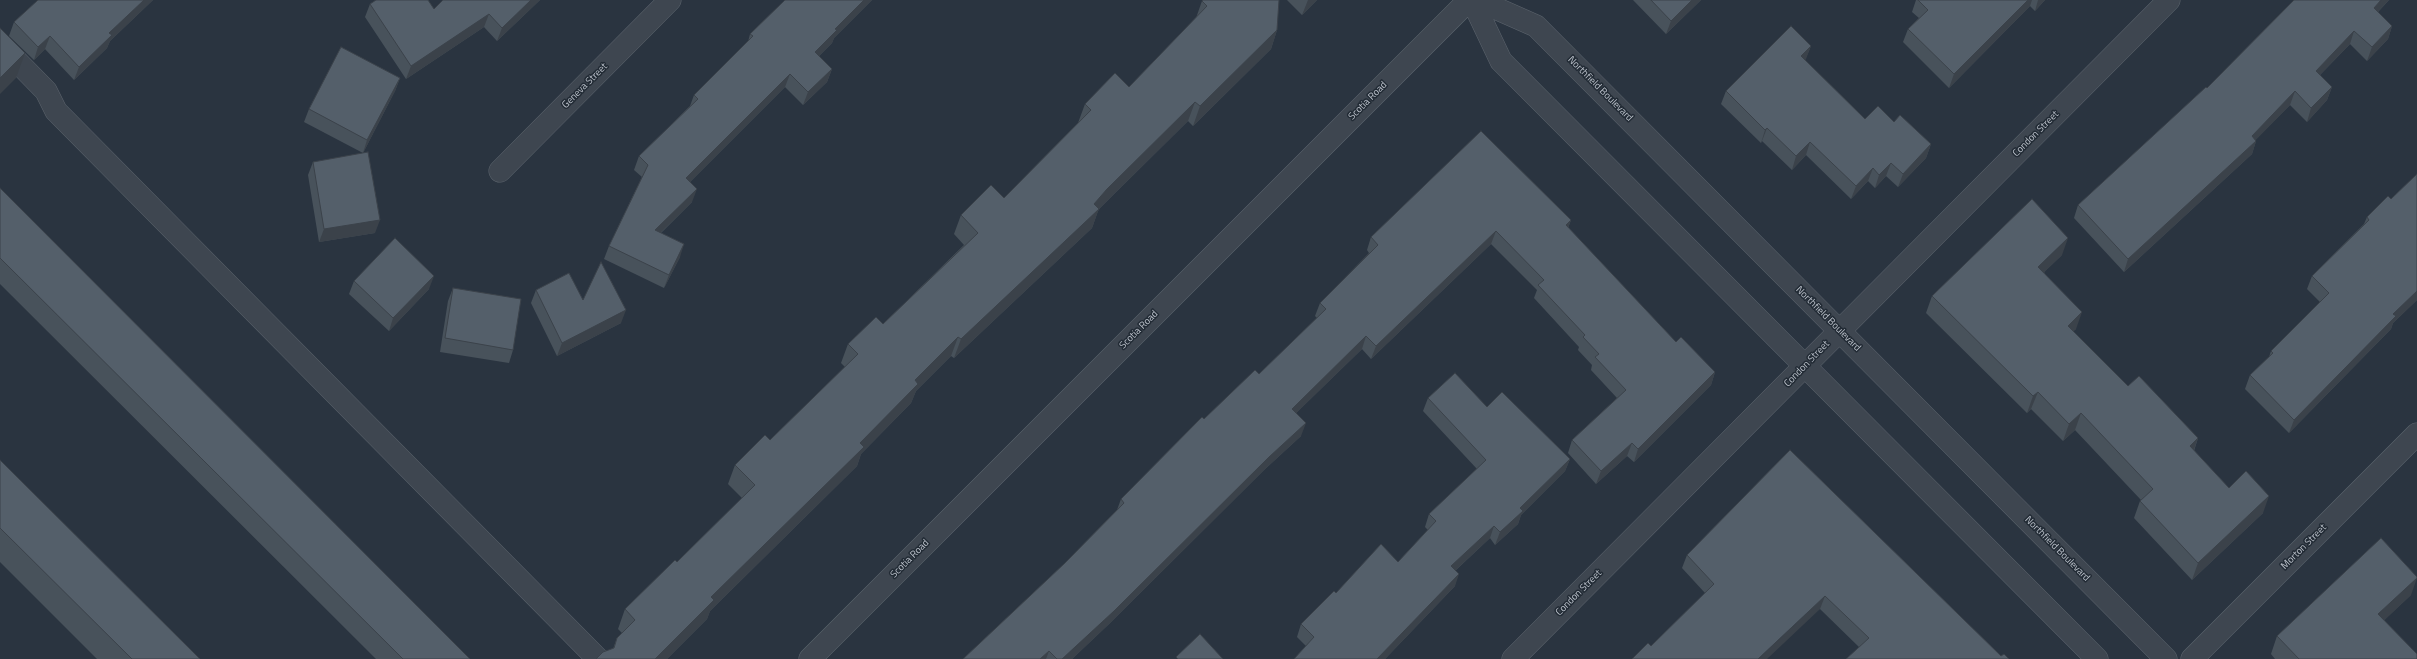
<!DOCTYPE html>
<style>
body{margin:0}
canvas{display:block;background:#2a3440}
</style>
<canvas width="2417" height="659"></canvas>
<script>
const g = document.querySelector('canvas').getContext('2d');
g.lineJoin = 'round';
const shape = rows => new Path2D(rows.map(r => 'M' + r).join(''));
function strokePath(path, color, width, dash) { g.strokeStyle = color; g.lineWidth = width; g.lineCap = dash ? 'butt' : 'round'; g.setLineDash(dash || []); g.stroke(path); }
function paint(path, color) { g.fillStyle = color; g.fill(path, 'evenodd'); }
function label(font, color, halo, rows, align = 'center') {
  g.font = font + ' "Titillium Web",sans-serif'; g.lineWidth = 3; g.setLineDash([]); g.textBaseline = 'middle'; g.strokeStyle = halo; g.fillStyle = color; for (const [text, x, y, turn = 0] of rows) {
    g.save(); g.translate(x, y); g.rotate((+turn || 0) * Math.PI / 180); g.textAlign = isNaN(turn) ? turn : align; if (halo) g.strokeText(text, 0, 0); g.fillText(text, 0, 0); g.restore();
  }
}
const minor = shape([
 [1472,0,1501,61,2097,659],
 [1477,0,1536,26,2166,659],
 [0,44,46,91,56,111,598,659],
 [500,171,670,0],
 [810,659,1469,0],
 [1513,659,2169,0],
 [2192,659,2417,434]
]);
const wall = shape([
 [38,0,153,0,110,41,107,48,74,80,45,49,34,60,9,36,14,22],
 [443,0,540,0,497,41,484,27,406,79,365,17,370,4,434,9],
 [785,0,872,0,834,38,832,43,819,56,832,69,827,82,803,105,785,87,690,182,692,202,661,233,680,257,664,288,604,259,609,246,642,177,634,170,639,156,690,106,694,95,748,42,750,34],
 [1287,0,1317,0,1302,15],
 [1633,0,1701,0,1666,34],
 [1916,0,2045,0,2035,11,2030,6,1949,88,1903,42,1908,29,1919,18,1912,12],
 [2294,0,2389,0,2378,12,2392,26,2388,39,2367,61,2350,44,2320,75,2332,87,2327,100,2307,122,2290,105,2255,140,2256,141,2252,154,2124,272,2074,218,2078,205,2207,88],
 [1202,1,1277,30,1271,49,1193,126,1188,121,1100,208,1098,211,1092,228,954,358,951,356,916,391,911,403,861,454,857,466,710,611,707,619,667,659,596,659,613,649,617,638,622,633,618,629,625,609,677,562,742,498,728,484,735,465,770,440,845,367,841,363,848,344,883,324,964,245,954,234,961,215,1004,198,1078,123,1085,104,1129,87,1196,18],
 [1811,46,1805,60,1865,119,1894,122,1931,144,1926,158,1898,187,1886,176,1875,188,1868,181,1851,199,1806,155,1792,170,1762,141,1761,143,1721,104,1726,91],
 [400,78,395,91,363,153,304,122,309,109],
 [313,162,375,233,319,242,308,175],
 [2417,174,2417,300,2393,323,2391,329,2289,433,2245,389,2250,375,2269,357,2271,351,2320,302,2307,289,2312,276,2364,224,2367,217,2391,199],
 [0,188,470,659,376,659,0,284],
 [1571,220,1568,228,1676,342,1715,372,1711,385,1634,462,1627,456,1596,484,1568,453,1572,440,1617,398,1591,370,1592,365,1578,350,1579,347,1534,298,1537,290,1491,244,1371,359,1362,349,1296,413,1301,436,1264,470,1109,624,1072,659,963,659,1065,563,1117,510,1121,499,1204,419,1259,374,1317,318,1315,316,1320,303,1369,253,1367,250,1371,237],
 [2062,255,2044,272,2076,329,2073,331,2128,386,2198,438,2194,451,2229,488,2263,513,2192,580,2134,518,2140,501,2141,500,2075,430,2063,441,2031,409,2027,413,1926,313,1932,296],
 [354,281,429,289,389,331,349,294],
 [453,288,513,350,509,363,440,352,448,301],
 [536,290,583,300,621,323,557,356,531,303],
 [1428,398,1487,407,1570,459,1565,471,1521,515,1518,524,1495,545,1490,538,1456,570,1455,586,1385,659,1294,659,1306,646,1297,637,1301,624,1336,593,1398,562,1428,530,1425,527,1429,514,1477,469,1423,411],
 [1790,450,2001,656,2009,659,1859,647,1820,609,1651,646,1705,593,1682,568,1687,555],
 [0,460,200,659,97,659,0,562],
 [2411,595,2384,620,2417,659,2275,659,2271,654,2277,636]
]);
const shadedWall = shape([
 [144,0,153,0,110,41,107,48,74,80,79,67,109,33],
 [531,0,540,0,497,41,502,28],
 [864,0,872,0,834,38,832,43,810,65,815,52,835,29],
 [1308,0,1317,0,1302,15],
 [1692,0,1701,0,1666,34,1671,21],
 [2028,0,2032,0,2030,6,1949,88,1954,74],
 [2038,0,2045,0,2035,11],
 [2381,0,2389,0,2369,21,2374,8],
 [489,14,484,27,406,79,411,66],
 [2392,26,2388,39,2367,61,2372,47],
 [1277,30,1271,49,1193,126,1200,106],
 [2354,31,2350,44,2311,84,2316,71],
 [50,36,45,49,34,60,38,47],
 [1811,46,1806,59,1796,69,1801,56],
 [25,53,16,78,0,94,0,78],
 [832,69,827,82,803,105,808,92],
 [790,74,785,87,681,191,686,178],
 [400,78,395,91,363,153,367,140],
 [2332,87,2327,100,2307,122,2311,108],
 [2295,91,2290,105,2247,149,2252,136],
 [1195,102,1188,121,1100,208,1098,211,1092,228,954,358,961,339,1094,204,1107,189],
 [1767,128,1762,141,1761,143,1765,130],
 [2256,141,2252,154,2124,272,2128,259],
 [1810,142,1806,155,1792,170,1796,156],
 [1931,144,1926,158,1898,187,1903,174],
 [1891,163,1886,176,1875,188,1879,175],
 [1873,168,1868,181,1851,199,1856,186],
 [697,189,692,202,650,243,655,230],
 [380,220,375,233,319,242,324,229],
 [1571,220,1566,233,1566,225],
 [1496,231,1491,244,1371,359,1376,346],
 [2068,238,2062,255,2032,284,2038,267],
 [684,244,680,257,664,288,669,275],
 [434,276,429,289,389,331,393,318],
 [2417,291,2417,300,2393,323,2391,329,2289,433,2294,420,2393,314],
 [626,310,621,323,557,356,562,343],
 [2082,312,2076,329,2062,343,2068,326],
 [1366,336,1362,349,1287,422,1292,409],
 [958,337,951,356,916,391,911,403,861,454,857,466,710,611,707,619,667,659,655,659,711,597,860,443,915,380],
 [1715,372,1711,385,1634,462,1638,449],
 [2038,392,2031,409,2027,413,2033,396],
 [2081,413,2075,430,2063,441,2069,424],
 [1306,423,1301,436,1264,470,1109,624,1072,659,1062,659,1269,457],
 [2198,438,2192,455,2190,446],
 [1632,443,1627,456,1596,484,1601,471],
 [1570,459,1565,471,1521,515,1518,524,1495,545,1500,532,1520,508],
 [2269,496,2263,513,2192,580,2198,563],
 [1494,526,1490,538,1446,579,1451,566],
 [1459,574,1455,586,1385,659,1377,659],
 [2417,578,2411,595,2372,632,2378,614],
 [1825,596,1820,609,1767,659,1758,659],
 [1049,651,1046,659,1040,659]
]);
const building = shape([
 [38,0,144,0,109,33,112,35,79,67,50,36,38,47,14,22,38,0],
 [376,0,428,0,434,9,443,0,531,0,502,28,489,14,411,66,370,4,376,0],
 [785,0,864,0,835,29,837,30,815,52,832,69,808,92,790,74,686,178,697,189,655,230,684,244,669,275,609,246,648,165,639,156,698,99,694,95,753,36,750,34,785,0],
 [1203,0,1279,0,1277,30,1200,106,1195,102,1107,189,1094,204,1099,209,961,339,958,337,915,380,918,384,860,443,864,447,711,597,714,600,655,659,596,659,603,652,614,648,617,638,635,620,625,609,675,560,677,562,755,485,735,465,765,435,770,440,858,354,848,344,876,317,883,324,978,233,961,215,991,185,1004,198,1091,110,1085,104,1115,73,1129,87,1207,6,1202,1,1203,0],
 [1651,0,1692,0,1671,21,1651,0],
 [1918,0,2028,0,1954,74,1908,29,1928,10,1918,0],
 [2294,0,2381,0,2374,8,2392,26,2372,47,2354,31,2316,71,2332,87,2311,108,2295,91,2252,136,2256,141,2128,259,2078,205,2206,87,2207,88,2294,0],
 [1791,26,1811,46,1801,56,1865,119,1878,106,1894,122,1900,115,1931,144,1903,174,1891,163,1879,175,1873,168,1856,186,1810,142,1796,156,1767,128,1765,130,1726,91,1791,26],
 [0,28,25,53,0,78,0,28],
 [341,47,400,78,367,140,309,109,341,47],
 [1481,131,1571,220,1566,225,1676,342,1681,337,1715,372,1638,449,1632,443,1601,471,1572,440,1626,390,1595,357,1599,354,1583,337,1585,335,1538,285,1544,280,1496,231,1376,346,1366,336,1292,409,1306,423,1269,457,1114,611,1062,659,1057,659,1049,651,1040,659,963,659,1065,563,1124,503,1121,499,1202,417,1204,419,1255,370,1259,374,1326,309,1320,303,1378,245,1371,237,1481,131],
 [368,152,380,220,324,229,313,162,368,152],
 [2417,174,2417,291,2393,314,2396,316,2294,420,2250,375,2273,353,2271,351,2329,293,2312,276,2369,220,2367,217,2388,196,2391,199,2417,174],
 [0,188,470,659,403,659,0,258,0,188],
 [2032,199,2068,238,2038,267,2082,312,2068,326,2128,386,2139,376,2198,438,2190,446,2229,488,2246,471,2269,496,2198,563,2140,501,2153,489,2081,413,2069,424,2038,392,2033,396,1932,296,2032,199],
 [395,238,434,276,393,318,354,281,395,238],
 [601,262,626,310,562,343,536,290,569,273,583,300,601,262],
 [453,288,521,299,513,350,445,338,453,288],
 [1455,373,1487,407,1502,392,1570,459,1520,508,1523,511,1500,532,1494,526,1451,566,1459,574,1377,659,1294,659,1314,637,1301,624,1334,591,1336,593,1381,544,1398,562,1436,521,1429,514,1486,460,1428,398,1455,373],
 [1790,450,2001,656,2004,654,2009,659,1846,659,1869,638,1825,596,1758,659,1632,659,1648,643,1651,646,1714,584,1687,555,1790,450],
 [0,460,200,659,132,659,0,528,0,460],
 [2381,538,2417,577,2417,578,2378,614,2417,654,2417,659,2299,659,2277,636,2381,538],
 [1200,634,1223,659,1178,659,1176,657,1200,634]
]);
const streetNames = [
 ["Geneva Street",585,86,-45],
 ["Northfield Boulevard",1600,89,45],
 ["Scotia Road",1368,101,-45],
 ["Condon Street",2036,134,-45],
 ["Northfield Boulevard",1828,319,45],
 ["Scotia Road",1139,330,-45],
 ["Condon Street",1807,364,-46],
 ["Morton Street",2304,547,-45],
 ["Northfield Boulevard",2057,549,45],
 ["Scotia Road",910,559,-45],
 ["Condon Street",1579,593,-45]
];
strokePath(minor, '#5c646d', 23);
strokePath(minor, '#3e4650', 22);
paint(wall, '#48525b');
paint(shadedWall, '#3b424a');
paint(building, '#545f6a');
strokePath(building, '#3b424a', 1);
label('10px', '#bbc1ca', '#222b35', streetNames);
</script>
